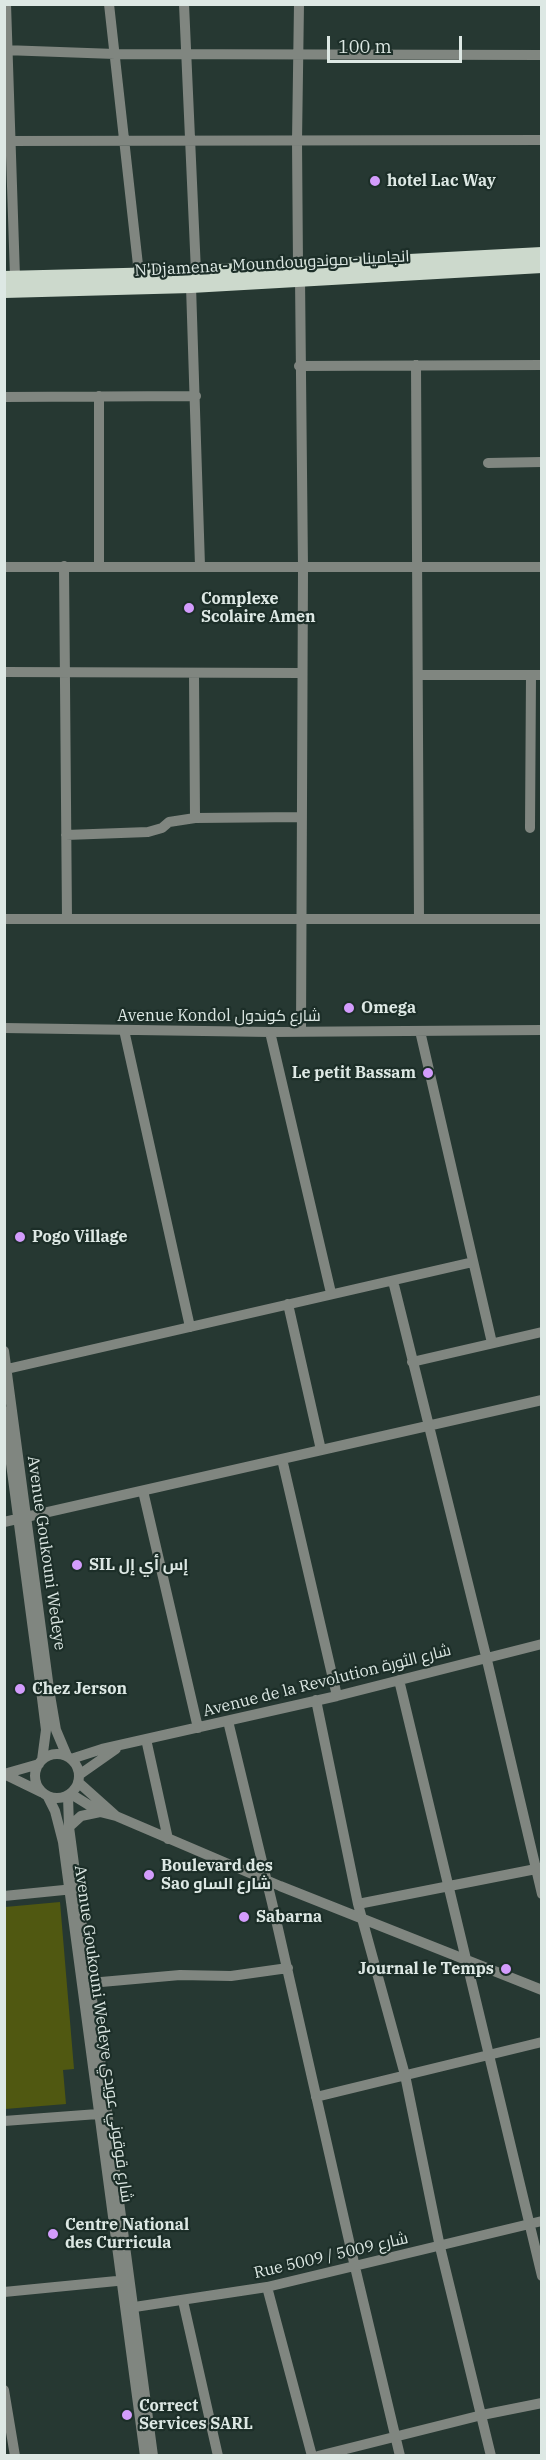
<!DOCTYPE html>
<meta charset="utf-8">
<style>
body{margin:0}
#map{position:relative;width:546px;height:2460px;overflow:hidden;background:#263832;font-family:"IBM Plex Serif",serif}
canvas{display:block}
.frame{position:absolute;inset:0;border:6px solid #dde8e4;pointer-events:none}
.scale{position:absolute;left:327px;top:36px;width:135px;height:27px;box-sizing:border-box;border:3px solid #dde8e4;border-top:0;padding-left:8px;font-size:18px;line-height:21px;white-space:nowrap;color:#dde8e4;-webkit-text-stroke:4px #1c2e28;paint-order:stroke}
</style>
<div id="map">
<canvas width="546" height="2460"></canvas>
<div class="frame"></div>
<div class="scale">100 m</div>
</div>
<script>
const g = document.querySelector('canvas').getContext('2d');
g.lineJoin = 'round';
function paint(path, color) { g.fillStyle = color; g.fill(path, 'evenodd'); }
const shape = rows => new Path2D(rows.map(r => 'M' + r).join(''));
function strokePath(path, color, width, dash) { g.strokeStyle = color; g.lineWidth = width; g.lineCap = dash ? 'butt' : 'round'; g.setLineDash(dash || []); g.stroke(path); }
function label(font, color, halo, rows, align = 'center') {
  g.font = font + ' "IBM Plex Serif",Cairo,serif'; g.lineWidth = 4.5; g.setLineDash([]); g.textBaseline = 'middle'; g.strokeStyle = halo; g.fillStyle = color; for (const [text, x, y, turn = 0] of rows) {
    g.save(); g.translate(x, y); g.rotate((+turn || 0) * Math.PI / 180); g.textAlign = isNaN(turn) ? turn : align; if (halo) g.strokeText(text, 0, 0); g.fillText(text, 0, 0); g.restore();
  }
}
const green = shape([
 [60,1902,74,2069,63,2070,66,2104,5,2109,5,1907]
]);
const minor = shape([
 [6,4,15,277],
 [109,4,139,274],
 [184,4,196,272],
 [4,50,115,54,542,55],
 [4,141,542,140],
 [298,266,297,141,299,4],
 [300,278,303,568,301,1032],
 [191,286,200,566],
 [416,365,419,919],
 [299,366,542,365],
 [99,396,99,566],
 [4,397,196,396],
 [488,463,542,462],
 [64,566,67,919],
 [4,567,542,567],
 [4,672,302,673],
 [194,673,195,818],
 [419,675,542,675],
 [530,828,531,675],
 [66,835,148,832,162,828,169,822,195,818,302,817],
 [4,919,542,919],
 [4,1028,270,1032,542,1030],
 [124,1030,190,1327],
 [420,1031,492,1343],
 [270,1032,331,1293],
 [393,1281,486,1656,542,1894],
 [288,1304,321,1450],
 [4,1351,49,1689,56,1730,67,1756],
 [412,1362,542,1332],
 [7,1369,473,1262],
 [4,1411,41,1690,46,1730,42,1760],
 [282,1459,337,1696],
 [143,1491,198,1728],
 [4,1522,542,1400],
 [399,1680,542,2276],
 [316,1700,358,1904,405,2075,440,2247,491,2456],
 [228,1721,274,1911,355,2267,400,2456],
 [146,1739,168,1839],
 '35 1776a22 22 0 1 1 44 0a22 22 0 1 1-44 0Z',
 [71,1759,102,1749,337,1696,542,1644],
 [4,1774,41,1792],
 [4,1774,39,1764],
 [79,1775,116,1749],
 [78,1782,116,1816],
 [71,1794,100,1812,116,1816,280,1886,542,1990],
 [68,1796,69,1827,153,2456],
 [48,1797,55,1811,63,1842,145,2456],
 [69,1827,81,1816,100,1812],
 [4,1896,74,1889],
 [358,1904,541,1868],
 [90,1983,180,1975,231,1976,288,1968],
 [316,2097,542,2042],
 [4,2121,98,2114],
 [267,2287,312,2456],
 [4,2292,127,2280],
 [183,2301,218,2456],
 [128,2308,267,2287,542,2221],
 [4,2390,15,2456],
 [318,2456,482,2415,542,2403]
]);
const major = shape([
 [4,278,163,274,542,254],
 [4,291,191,286,542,266]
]);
const markers = [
 [375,181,6,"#d39cfc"],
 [189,608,6,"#d39cfc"],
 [349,1008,6,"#d39cfc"],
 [428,1073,6,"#d39cfc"],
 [20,1237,6,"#d39cfc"],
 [77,1565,6,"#d39cfc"],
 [20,1689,6,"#d39cfc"],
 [149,1875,6,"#d39cfc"],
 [244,1917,6,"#d39cfc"],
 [506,1969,6,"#d39cfc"],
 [53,2234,6,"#d39cfc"],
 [127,2415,6,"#d39cfc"]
];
const poiNames = [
 ["hotel Lac Way",387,181],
 ["Complexe",201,599],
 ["Scolaire Amen",201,617],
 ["Omega",361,1008],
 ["Le petit Bassam",416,1073,"right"],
 ["Pogo Village",32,1237],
 ["SIL إس أي إل",89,1565],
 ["Chez Jerson",32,1689],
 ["Boulevard des",161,1866],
 ["Sao شارع الساو",161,1884],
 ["Sabarna",256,1917],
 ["Journal le Temps",494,1969,"right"],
 ["Centre National",65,2225],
 ["des Curricula",65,2243],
 ["Correct",139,2406],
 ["Services SARL",139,2424]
];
const streetNames = [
 ["N'Djamena - Moundou انجامينا - موندو",272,264,-3],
 ["Avenue Kondol شارع كوندول",219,1016],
 ["Avenue Goukouni Wedeye",46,1553,82],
 ["Avenue de la Revolution شارع الثورة",327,1681,-14],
 ["Avenue Goukouni Wedeye شارع قوقوني عويدي",103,2034,82],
 ["Rue 5009 / شارع 5009",331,2256,-13]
];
paint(green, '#505811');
strokePath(minor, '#808680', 10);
strokePath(major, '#ccd9cc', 14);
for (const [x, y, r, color] of markers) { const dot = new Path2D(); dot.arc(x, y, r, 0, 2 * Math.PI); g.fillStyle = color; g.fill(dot); strokePath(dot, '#1c2e28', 2); }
label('bold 16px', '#dde8e4', '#1c2e28', poiNames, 'left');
label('16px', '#dde8e4', '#1c2e28', streetNames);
</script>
